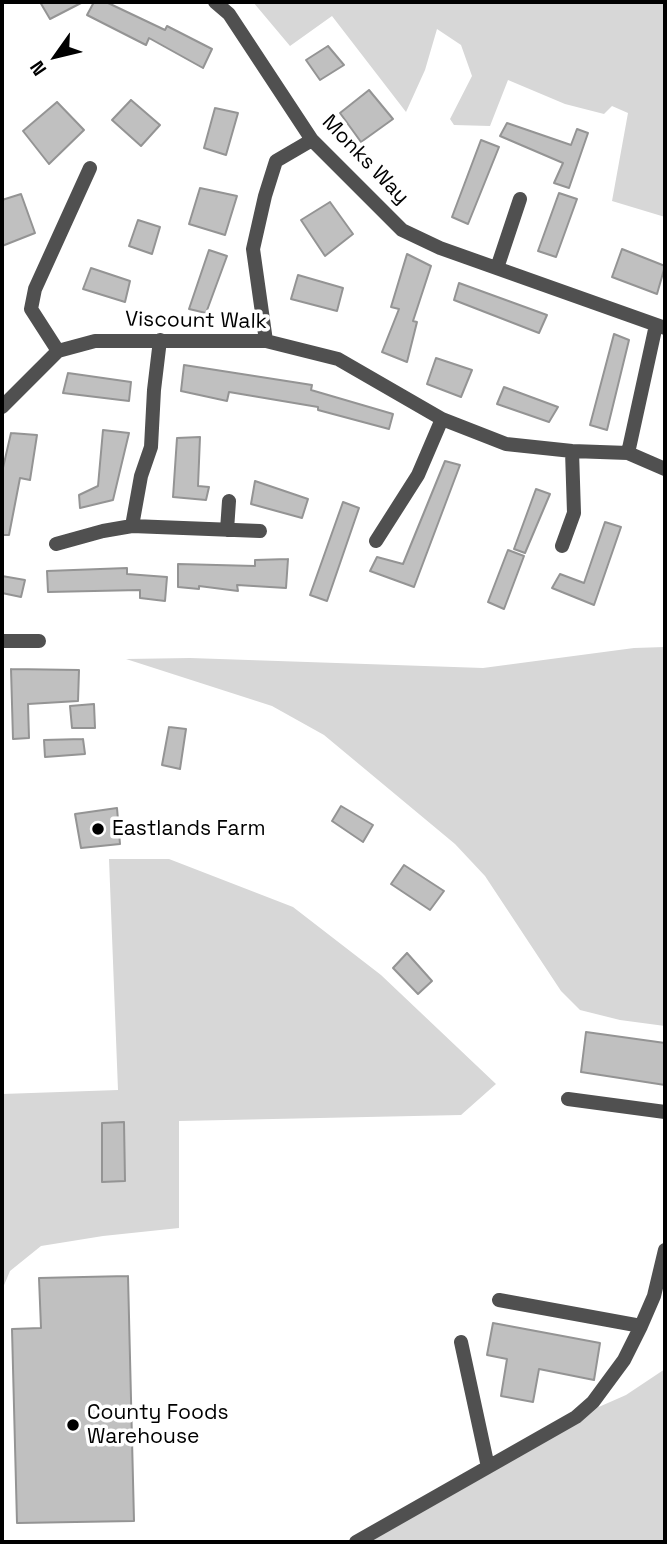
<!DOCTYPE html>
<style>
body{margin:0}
#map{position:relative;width:667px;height:1544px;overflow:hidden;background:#fff;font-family:"Space Grotesk",sans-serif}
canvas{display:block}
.frame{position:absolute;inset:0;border:4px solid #000;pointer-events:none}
.north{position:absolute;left:21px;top:21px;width:70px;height:70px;-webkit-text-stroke:5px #fff;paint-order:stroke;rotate:236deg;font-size:19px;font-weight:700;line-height:28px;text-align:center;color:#000}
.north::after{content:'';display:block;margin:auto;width:24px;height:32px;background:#000;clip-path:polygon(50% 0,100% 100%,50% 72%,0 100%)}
</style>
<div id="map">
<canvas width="667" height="1544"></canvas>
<div class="frame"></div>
<div class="north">N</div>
</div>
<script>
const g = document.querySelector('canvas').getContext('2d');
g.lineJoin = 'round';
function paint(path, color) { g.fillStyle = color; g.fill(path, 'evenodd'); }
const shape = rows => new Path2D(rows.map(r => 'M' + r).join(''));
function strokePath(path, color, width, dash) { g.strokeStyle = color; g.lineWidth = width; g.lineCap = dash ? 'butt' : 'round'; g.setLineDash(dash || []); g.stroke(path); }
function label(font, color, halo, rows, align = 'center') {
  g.font = font + ' "Space Grotesk",sans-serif'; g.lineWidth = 7; g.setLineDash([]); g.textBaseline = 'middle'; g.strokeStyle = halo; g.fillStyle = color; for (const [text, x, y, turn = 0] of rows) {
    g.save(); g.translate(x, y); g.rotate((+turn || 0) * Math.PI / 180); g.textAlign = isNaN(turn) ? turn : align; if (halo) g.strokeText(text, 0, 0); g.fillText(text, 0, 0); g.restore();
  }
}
const green = shape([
 [253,2,665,2,665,217,612,201,628,113,612,106,604,114,565,104,508,80,490,126,454,125,450,119,472,76,461,45,437,29,425,70,406,112,332,16,290,46],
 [665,647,665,1026,620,1020,580,1010,561,991,485,876,455,844,324,735,272,706,126,659,190,658,483,668,634,648],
 [109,859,169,859,293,907,381,975,496,1084,461,1115,179,1121,179,1228,103,1236,41,1246,10,1271,2,1290,2,1094,118,1090],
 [665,1369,665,1542,356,1542,576,1417,626,1395]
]);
const building = shape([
 [40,2,83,2,50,19,40,2],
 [94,2,106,2,165,30,167,26,212,49,203,68,149,38,146,45,87,15,94,2],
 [328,46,344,65,320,80,306,60,328,46],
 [369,90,393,119,361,142,340,113,369,90],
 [131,100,160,125,141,146,112,120,131,100],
 [57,102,84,130,49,164,23,131,57,102],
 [215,108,238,113,226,155,204,148,215,108],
 [507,123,571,145,577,129,588,133,569,188,554,183,563,163,500,136,507,123],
 [481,140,499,147,468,224,452,217,481,140],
 [200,188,237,196,225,235,189,224,200,188],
 [559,193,577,199,556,257,538,251,559,193],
 [21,194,35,233,2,246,2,200,21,194],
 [330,202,353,234,325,256,301,220,330,202],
 [138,220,160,227,152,254,129,246,138,220],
 [622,249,665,266,657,294,612,277,622,249],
 [209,250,227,256,206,313,189,309,209,250],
 [407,254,431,266,413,321,417,322,407,362,382,352,399,309,391,307,407,254],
 [91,268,130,281,125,302,83,289,91,268],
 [298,275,343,288,337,311,291,299,298,275],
 [459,283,547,315,539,333,454,300,459,283],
 [614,334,629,340,607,430,590,425,614,334],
 [436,358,472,370,461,397,427,384,436,358],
 [184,365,312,385,311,390,393,414,389,429,318,410,318,407,229,392,227,401,181,391,184,365],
 [68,373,131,382,129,401,63,393,68,373],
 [504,387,558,407,549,422,497,404,504,387],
 [103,430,129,433,113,500,80,508,79,495,98,486,103,430],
 [11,433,37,435,30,480,20,478,9,535,2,535,2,472,11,433],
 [200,437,198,486,209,487,206,500,173,497,177,438,200,437],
 [445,461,460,465,414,587,370,571,377,557,403,564,445,461],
 [255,481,308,499,302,518,251,504,255,481],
 [536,489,550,494,525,553,514,549,536,489],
 [343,502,359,508,327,601,310,595,343,502],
 [605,522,621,527,594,605,552,588,560,574,584,583,605,522],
 [508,550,524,556,504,609,488,602,508,550],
 [288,559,286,588,237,585,238,591,199,586,199,589,178,587,178,564,255,566,255,560,288,559],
 [127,568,127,574,167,577,165,601,140,598,140,590,48,592,47,571,127,568],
 [2,576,25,580,21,597,2,593,2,576],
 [11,669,79,670,78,701,28,704,29,738,13,739,11,669],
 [94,704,95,728,72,728,70,706,94,704],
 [169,727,186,729,180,769,162,765,169,727],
 [83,739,85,754,45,757,44,740,83,739],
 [341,806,373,825,363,842,332,821,341,806],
 [117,808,120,844,81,848,75,814,117,808],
 [404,865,444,891,430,910,391,884,404,865],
 [407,953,432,981,418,994,393,968,407,953],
 [586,1032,665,1043,665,1085,581,1072,586,1032],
 [124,1122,125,1181,102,1182,102,1123,124,1122],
 [128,1276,134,1521,17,1523,12,1329,41,1328,39,1278,128,1276],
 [493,1323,600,1343,594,1380,539,1369,533,1402,501,1396,507,1359,487,1355,493,1323]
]);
const minor = shape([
 [215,2,229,14,312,140,402,230,440,248,665,328],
 [497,268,520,199],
 [266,341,253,249,265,196,276,161,312,140],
 [58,351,31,309,35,289,90,168],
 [2,407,58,351,95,341,266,341,338,359,442,419,506,444,572,451,628,453,665,469],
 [628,453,656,325],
 [132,526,141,476,151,447,154,390,160,340],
 [227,530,229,501],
 [376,541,418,475,442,419],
 [56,544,103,531,132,526,260,531],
 [562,546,574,513,572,451],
 [2,641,39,641],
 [568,1099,665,1112],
 [499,1300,641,1326],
 [461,1342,488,1467],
 [356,1542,576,1417,593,1402,624,1360,641,1326,654,1296,665,1250]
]);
const markers = [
 [98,829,7,"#000"],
 [73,1425,7,"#000"]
];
const streetNames = [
 ["Monks Way",365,160,46],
 ["Viscount Walk",196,321,1]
];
const poiNames = [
 ["Eastlands Farm",112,829],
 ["County Foods",87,1413],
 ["Warehouse",87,1437]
];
paint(green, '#d7d7d7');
paint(building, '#c0c0c0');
strokePath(building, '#949494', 2);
strokePath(minor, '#505050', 14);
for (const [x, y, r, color] of markers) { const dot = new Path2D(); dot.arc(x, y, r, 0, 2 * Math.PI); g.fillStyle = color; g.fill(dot); strokePath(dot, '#fff', 2.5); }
label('21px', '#000', '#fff', streetNames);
label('21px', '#000', '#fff', poiNames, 'left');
</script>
